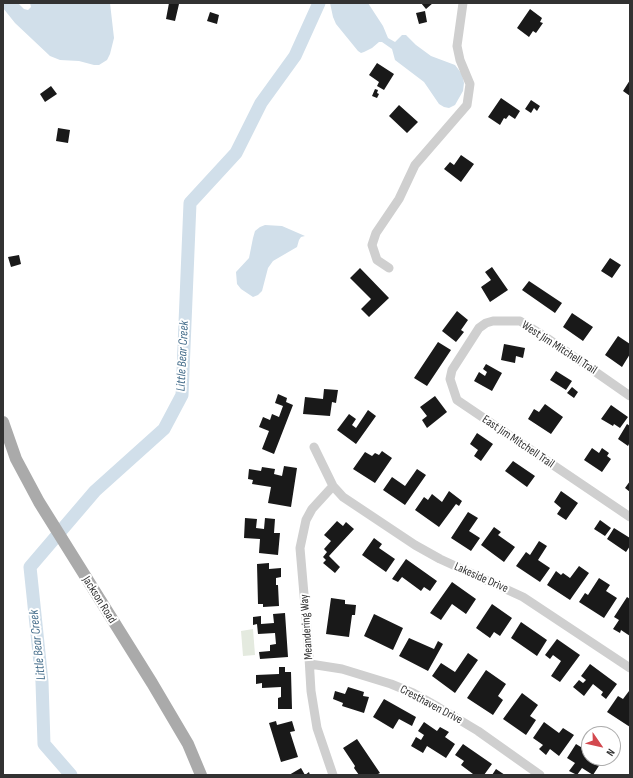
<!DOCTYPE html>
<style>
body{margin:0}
#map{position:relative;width:633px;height:778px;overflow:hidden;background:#fff;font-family:"Sofia Sans Condensed",sans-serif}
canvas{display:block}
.frame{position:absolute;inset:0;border:4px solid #323232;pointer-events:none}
.north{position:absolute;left:581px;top:726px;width:40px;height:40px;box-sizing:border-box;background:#fff;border:1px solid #adadad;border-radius:50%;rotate:124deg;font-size:11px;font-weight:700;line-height:16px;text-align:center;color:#323232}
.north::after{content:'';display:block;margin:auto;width:14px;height:18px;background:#d3494f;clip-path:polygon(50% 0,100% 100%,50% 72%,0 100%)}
</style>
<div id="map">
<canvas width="633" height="778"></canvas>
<div class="frame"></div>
<div class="north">N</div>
</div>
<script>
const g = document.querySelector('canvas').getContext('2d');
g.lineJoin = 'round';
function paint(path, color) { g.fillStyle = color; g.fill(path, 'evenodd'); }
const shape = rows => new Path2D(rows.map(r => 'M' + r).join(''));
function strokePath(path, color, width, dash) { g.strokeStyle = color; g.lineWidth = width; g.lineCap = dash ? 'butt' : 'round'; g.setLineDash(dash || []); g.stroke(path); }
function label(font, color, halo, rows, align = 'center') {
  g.font = font + ' "Sofia Sans Condensed",sans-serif'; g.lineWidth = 4; g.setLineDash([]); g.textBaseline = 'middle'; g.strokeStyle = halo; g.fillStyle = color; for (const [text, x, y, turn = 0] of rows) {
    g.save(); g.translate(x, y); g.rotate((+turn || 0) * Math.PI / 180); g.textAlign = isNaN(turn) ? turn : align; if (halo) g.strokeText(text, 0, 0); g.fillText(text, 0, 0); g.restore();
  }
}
const green = shape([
 [253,629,255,655,243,656,241,631]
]);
const water = shape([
 [3,3,18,3,24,9,28,10,31,7,30,3,110,3,114,38,110,54,107,60,99,65,94,65,79,61,60,60,50,56,15,23,3,8],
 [330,3,368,3,383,26,388,38,395,42,402,35,406,35,416,45,431,56,455,65,462,74,464,83,463,91,455,105,449,108,444,107,439,104,424,82,395,60,392,49,382,42,379,42,372,48,364,52,361,53,358,51,336,24,333,17],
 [265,225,282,226,305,236,301,237,299,240,297,247,273,261,268,268,262,291,258,295,253,297,241,289,237,284,236,272,249,258,253,238,255,231,260,227]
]);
const river = shape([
 [71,775,44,744,42,682,30,567,95,491,164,429,182,395,190,203,236,153,261,103,295,56,319,3]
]);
const building = shape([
 [169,3,179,4,175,21,166,19],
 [421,3,433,3,426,9],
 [530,9,542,18,540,22,543,23,536,33,533,31,529,37,517,28],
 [425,11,427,22,419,24,416,13],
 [210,12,219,15,217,24,207,21],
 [377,63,394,74,384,90,377,86,379,82,369,75],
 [630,80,630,96,623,91],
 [51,86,57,94,45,102,40,94],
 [375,89,378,90,377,93,379,94,377,98,372,96],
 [501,98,520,111,515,119,509,115,506,119,504,118,500,125,488,117],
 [531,100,540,106,537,111,534,108,531,113,525,109],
 [399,105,418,122,407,133,389,116],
 [58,128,70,130,68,143,56,141],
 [461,155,474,164,461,182,444,169,450,162,454,165],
 [19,255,21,264,11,267,8,257],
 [610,258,621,265,612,278,601,271],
 [492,267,508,290,490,302,481,287,491,280,485,272],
 [360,268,389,298,369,317,361,309,371,299,350,278],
 [529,281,562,303,555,313,522,290],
 [457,311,468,320,461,330,464,332,456,342,442,331],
 [572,313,593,327,583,341,563,327],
 [618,336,630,344,630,354,622,367,605,355],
 [438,342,451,350,427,386,414,378],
 [504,344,525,348,523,358,516,356,515,363,501,360],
 [486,364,502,373,492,391,474,381,479,372,485,376,487,372,483,369],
 [556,371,572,381,566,390,550,380],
 [572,387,578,392,574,398,567,393],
 [324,389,338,390,336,403,332,402,330,416,303,414,305,397,323,399],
 [278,394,287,398,286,402,293,405,274,454,262,449,269,431,259,427,263,417,270,420,272,414,279,417,283,406,275,403],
 [435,396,447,412,427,428,422,420,427,416,420,407],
 [545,404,563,417,551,434,528,419,534,409,539,412],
 [611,405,628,417,620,428,614,424,613,426,601,419],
 [368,410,376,416,356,444,337,430,349,414,356,419,352,425,356,428],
 [627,424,630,426,630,442,628,446,618,439],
 [477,433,493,444,481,461,474,456,478,450,470,444],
 [592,448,599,453,602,448,609,453,607,456,611,459,602,472,584,460],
 [382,451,392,458,375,483,353,469,365,452,372,456,375,453,379,455],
 [513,461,535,476,527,487,505,471],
 [284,466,297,468,291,507,268,503,271,487,252,484,253,480,248,479,249,469,261,471,262,467,275,469,274,474,282,476],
 [417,469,426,475,405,505,383,490,392,477,405,486],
 [630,481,630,492,625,488],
 [449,491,462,501,459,506,456,504,439,527,415,510,424,497,428,500,432,494,442,502],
 [561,491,578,503,566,520,557,514,561,508,554,502],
 [468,512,478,518,469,531,480,538,471,551,451,538],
 [245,518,257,519,256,528,264,529,265,518,275,519,274,533,280,533,278,555,259,553,260,539,244,538],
 [600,520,611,528,605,536,594,529],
 [337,521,343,526,346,522,354,529,329,556,340,567,335,573,323,563,326,560,323,557,327,552,324,549,331,541,324,535],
 [494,527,501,532,498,535,515,547,504,562,481,545],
 [614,528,630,538,630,546,626,552,607,539],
 [374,538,382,544,379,548,395,559,386,572,362,555],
 [539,541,547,546,538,560,550,568,540,582,516,566,526,552,530,555],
 [406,559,437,581,430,591,424,587,421,591,402,577,398,582,392,579],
 [269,563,269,569,281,568,281,577,276,578,276,585,278,585,279,606,263,607,263,604,258,604,257,564],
 [579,566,589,573,570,600,547,585,556,571,561,575,563,573,570,578],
 [599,578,610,585,606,591,617,598,604,618,579,602,585,593,588,595],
 [452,582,476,599,466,614,452,604,441,620,430,613],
 [627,597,630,599,630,636,621,630,620,633,613,629,619,620,614,617],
 [331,598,345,600,345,604,356,605,355,615,352,615,349,637,326,634],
 [492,604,512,618,500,636,494,632,490,638,476,628],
 [285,613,288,657,260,659,259,652,270,651,270,645,276,644,275,633,258,634,257,624,253,625,253,617,261,616,261,624,274,623,273,614],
 [374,614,403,628,393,650,364,636],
 [521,622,547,640,537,656,511,638],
 [409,638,434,649,438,641,443,644,428,671,399,656],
 [557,639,580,655,560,682,551,676,561,661,553,655,550,659,545,655],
 [468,653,478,660,455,693,432,676,441,663,455,672],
 [590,664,617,684,606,699,601,695,603,692,593,684,584,696,573,687,579,680,583,683,586,680,581,676],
 [279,667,285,667,285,672,291,672,292,709,278,709,278,698,281,697,281,687,262,688,262,683,256,684,256,675,279,674],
 [486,670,506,684,498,696,503,700,493,715,467,698],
 [348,687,364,692,363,696,369,697,364,713,342,706,343,703,333,699,335,691,345,694],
 [629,691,630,692,630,727,607,712,618,696,623,699],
 [522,693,538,705,530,716,536,720,526,735,503,719],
 [384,699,416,717,412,726,399,719,393,729,373,717],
 [276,721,277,725,292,721,295,731,290,732,298,757,281,762,269,723],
 [424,722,437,731,440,727,449,732,445,737,455,744,446,758,427,746,423,753,411,746,416,737,421,740,424,735,418,731],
 [544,722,559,733,563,728,574,735,559,756,550,749,546,755,539,749,543,745,533,738],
 [357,739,380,773,376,775,359,775,354,768,355,766,343,748],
 [463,744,492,764,484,775,473,775,473,774,461,765,464,761,455,755],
 [576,744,589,752,589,758,604,758,593,775,582,768,577,775,569,771,575,763,567,758],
 [301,768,305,775,309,772,310,775,289,775],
 [496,769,505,775,492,775]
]);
const minor = shape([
 [389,268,377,260,372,245,376,233,399,199,415,165,467,105,470,84,460,60,457,46,463,3],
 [630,396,544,336,520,321,493,321,486,323,479,328,452,370,450,379,457,400,630,517],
 [314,447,333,486,343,497,415,545,440,559,523,597,630,668],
 [333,486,312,509,306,520,300,548,308,641,311,691,317,728,333,775],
 [310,664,342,669,391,684,413,693,438,707,478,731,540,775]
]);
const major = shape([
 [3,422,16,459,39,502,152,683,188,744,201,775]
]);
const streetNames = [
 ["West Jim Mitchell Trail",559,348,33],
 ["East Jim Mitchell Trail",518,442,34],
 ["Lakeside Drive",481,578,24],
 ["Jackson Road",99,600,58],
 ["Meandering Way",307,627,-94],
 ["Cresthaven Drive",431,705,28]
];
const waterNames = [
 ["Little Bear Creek",183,356,-87],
 ["Little Bear Creek",38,645,-96]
];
paint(green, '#e4eadf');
paint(water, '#d1dfea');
strokePath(river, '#d1dfea', 13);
paint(building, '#191919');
strokePath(minor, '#cfcfcf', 9);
strokePath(major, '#aaa', 12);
label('12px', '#323232', '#fff', streetNames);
label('italic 13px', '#476f8c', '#fff', waterNames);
</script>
